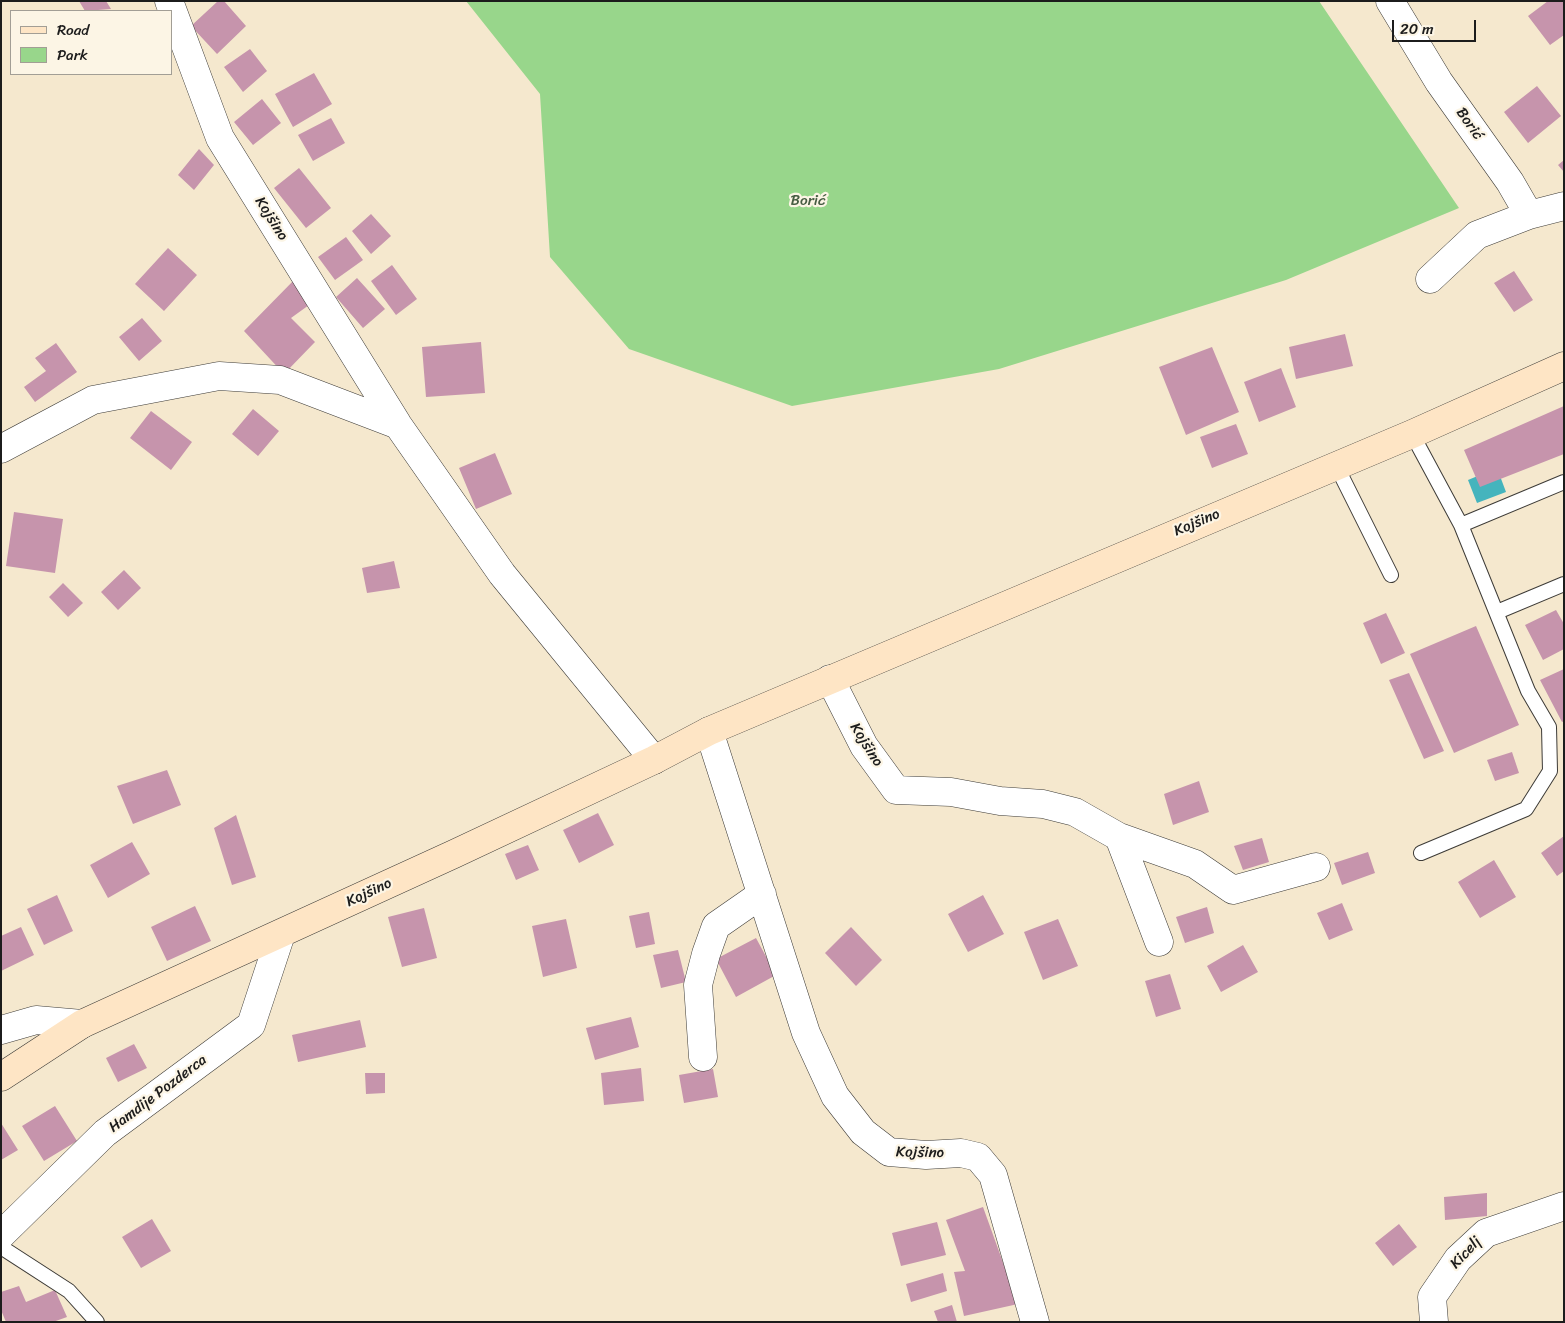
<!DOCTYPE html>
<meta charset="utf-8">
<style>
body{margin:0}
#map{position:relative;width:1565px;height:1323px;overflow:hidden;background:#f5e8ce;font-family:Sriracha,sans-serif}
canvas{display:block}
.frame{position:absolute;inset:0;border:2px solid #1c1c1c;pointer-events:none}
.legend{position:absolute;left:10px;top:10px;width:162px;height:65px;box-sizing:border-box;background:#fcf5e5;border:1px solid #a29e95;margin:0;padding:6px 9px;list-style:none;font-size:15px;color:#1c1c1c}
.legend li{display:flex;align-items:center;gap:10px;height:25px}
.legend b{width:25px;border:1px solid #a29e95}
.scale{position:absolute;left:1392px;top:20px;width:84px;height:22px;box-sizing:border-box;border:2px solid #1c1c1c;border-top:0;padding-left:6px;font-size:15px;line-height:18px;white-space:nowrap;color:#1c1c1c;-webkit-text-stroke:4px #fcf5e5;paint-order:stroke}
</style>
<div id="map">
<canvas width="1565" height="1323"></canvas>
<div class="frame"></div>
<ul class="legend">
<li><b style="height:6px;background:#fee5c5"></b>Road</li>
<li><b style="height:14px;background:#98d68b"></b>Park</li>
</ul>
<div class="scale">20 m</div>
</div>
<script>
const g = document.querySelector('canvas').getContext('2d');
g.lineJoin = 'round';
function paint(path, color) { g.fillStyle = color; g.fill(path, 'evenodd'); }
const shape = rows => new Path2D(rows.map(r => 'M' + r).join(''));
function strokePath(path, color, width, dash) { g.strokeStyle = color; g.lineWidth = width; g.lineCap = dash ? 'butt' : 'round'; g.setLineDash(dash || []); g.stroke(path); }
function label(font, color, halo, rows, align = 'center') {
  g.font = font + ' Sriracha,sans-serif'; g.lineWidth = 4.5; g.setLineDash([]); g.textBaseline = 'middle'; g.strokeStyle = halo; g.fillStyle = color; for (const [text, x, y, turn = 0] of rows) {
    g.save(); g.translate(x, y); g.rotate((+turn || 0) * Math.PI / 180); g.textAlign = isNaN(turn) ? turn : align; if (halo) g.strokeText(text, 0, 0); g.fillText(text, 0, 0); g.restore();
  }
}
const green = shape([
 [466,1,1319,1,1459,208,1286,280,999,369,792,406,629,349,550,257,540,94]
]);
const water = shape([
 [1497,468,1506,492,1477,503,1468,480]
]);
const building = shape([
 [79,1,106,1,111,9,85,11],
 [218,1,224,1,246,26,217,54,191,26],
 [1548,1,1564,1,1564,35,1550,45,1528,16],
 [250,49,267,71,243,92,224,67],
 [314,73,332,104,293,127,275,94],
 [1537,86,1561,116,1528,143,1504,112],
 [262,99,281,123,253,145,234,122],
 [331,118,345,143,313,161,298,135],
 [199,149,214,165,194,190,178,175],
 [1564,160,1564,172,1558,165],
 [299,168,331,208,306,228,274,188],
 [371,214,391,236,371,254,352,231],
 [346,237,363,260,335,280,318,257],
 [168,248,197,275,164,311,135,284],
 [392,265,417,299,396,315,371,281],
 [1514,271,1533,300,1514,312,1494,283],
 [296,278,309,305,291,318,315,342,284,374,244,331],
 [357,278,385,309,363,328,336,297],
 [142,318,162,341,139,361,119,337],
 [1345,334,1353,366,1296,379,1289,347],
 [481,342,485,393,426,397,422,347],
 [56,343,77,372,35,402,24,387,46,371,35,358],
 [1212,347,1239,412,1186,435,1159,367],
 [1281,368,1296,407,1259,422,1244,382],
 [1564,406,1564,454,1480,487,1464,450],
 [253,409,279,431,258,456,232,434],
 [151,411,192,442,171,470,130,438],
 [1236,424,1248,454,1212,468,1200,437],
 [495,453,512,494,476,509,459,468],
 [14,512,63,519,55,573,6,566],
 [394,561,400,588,367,593,362,568],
 [124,570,141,588,118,610,101,592],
 [63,583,83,603,68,617,49,597],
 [1556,610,1564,624,1564,649,1543,660,1525,625],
 [1386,613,1405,653,1381,664,1363,623],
 [1476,626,1519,725,1454,753,1410,654],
 [1564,669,1564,721,1562,722,1540,680],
 [1409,673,1444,751,1424,759,1389,680],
 [1512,752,1519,773,1495,781,1487,760],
 [167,770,181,805,133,824,117,786],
 [1199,781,1209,812,1173,825,1164,794],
 [598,813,614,845,579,863,563,830],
 [236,815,256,877,232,885,214,828],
 [1564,836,1564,871,1557,876,1541,853],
 [1262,838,1269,862,1243,870,1234,846],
 [132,842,150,874,108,898,90,865],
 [528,845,539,870,516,880,505,854],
 [1368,852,1375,873,1342,885,1334,863],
 [1494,860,1516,897,1480,918,1458,882],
 [57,895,73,931,44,945,27,909],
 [983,895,1004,934,968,952,948,914],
 [1342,903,1353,930,1329,940,1317,913],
 [195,906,211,941,167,961,151,927],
 [1207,907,1214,933,1185,943,1176,917],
 [424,908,437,958,402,967,388,917],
 [649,912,655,944,636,948,629,916],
 [566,919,577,968,543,977,532,926],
 [1058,919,1078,966,1043,980,1024,932],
 [21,927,34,955,1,971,1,936],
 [851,927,882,960,856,986,825,953],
 [756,938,776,975,736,997,716,959],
 [1243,945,1258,972,1221,992,1207,966],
 [678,950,686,982,661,988,653,955],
 [1170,974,1181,1009,1156,1017,1145,981],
 [631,1017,639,1047,595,1060,586,1028],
 [360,1020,366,1047,298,1062,292,1035],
 [134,1044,147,1068,118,1082,106,1058],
 [641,1068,644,1101,604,1105,601,1073],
 [713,1069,718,1097,684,1103,679,1075],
 [365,1073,385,1073,385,1093,366,1094],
 [55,1106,77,1141,44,1161,22,1126],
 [1,1123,18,1150,1,1160],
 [1487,1193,1487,1216,1445,1220,1444,1197],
 [983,1207,1018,1304,964,1316,954,1272,965,1271,946,1220],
 [152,1219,171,1251,141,1268,122,1237],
 [937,1222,946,1255,901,1266,892,1233],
 [1399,1224,1417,1247,1393,1266,1375,1243],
 [943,1273,947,1291,911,1302,906,1284],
 [19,1286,26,1302,55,1290,67,1317,53,1322,6,1322,1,1310,1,1292],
 [952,1305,957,1322,938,1322,934,1311]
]);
const lane = shape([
 [1412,434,1461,525,1528,691,1549,727,1550,771,1526,809,1421,853],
 [1336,465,1391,575],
 [1461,525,1564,482],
 [1497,612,1564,584],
 [1,1247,69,1291,97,1322]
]);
const street = shape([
 [169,1,220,138,398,425,502,574,654,760],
 [1390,1,1439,82,1510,182,1529,215,1564,206],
 [1430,279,1477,235,1529,215],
 [1,449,93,400,219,376,280,380,398,425],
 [830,679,864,746,896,790,951,792,1000,801,1043,804,1075,812,1119,837,1159,942],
 [709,731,806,1033,835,1096,863,1132,889,1152,926,1155,961,1153,978,1157,993,1175,1035,1322],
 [1119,837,1195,864,1233,890,1316,867],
 [1,1030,36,1020,82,1024],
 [703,1057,698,985,706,954,716,926,762,894],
 [1,1235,105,1133,251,1025,281,934],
 [1434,1322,1432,1297,1458,1259,1486,1233,1564,1206]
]);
const secondary = shape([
 [1,1077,82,1024,454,854,654,760,709,731,1412,434,1564,366]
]);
const streetNames = [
 ["Borić",1469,124,55],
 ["Kojšino",271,219,58],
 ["Kojšino",1197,523,-23],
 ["Kojšino",866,745,58],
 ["Kojšino",369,893,-25],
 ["Hamdije Pozderca",158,1094,-37],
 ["Kojšino",920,1153,1],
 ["Kicelj",1466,1253,-47]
];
const parkNames = [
 ["Borić",808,201]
];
paint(green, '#98d68b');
paint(water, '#45b4bd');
paint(building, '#c694ac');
strokePath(lane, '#3d3b37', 16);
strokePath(street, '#3d3b37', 29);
strokePath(secondary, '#3d3b37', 29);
strokePath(lane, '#fff', 14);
strokePath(street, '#fff', 28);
strokePath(secondary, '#fee5c5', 28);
label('15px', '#1c1c1c', '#fcf5e5', streetNames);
label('15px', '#475d43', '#fcf5e5', parkNames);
</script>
